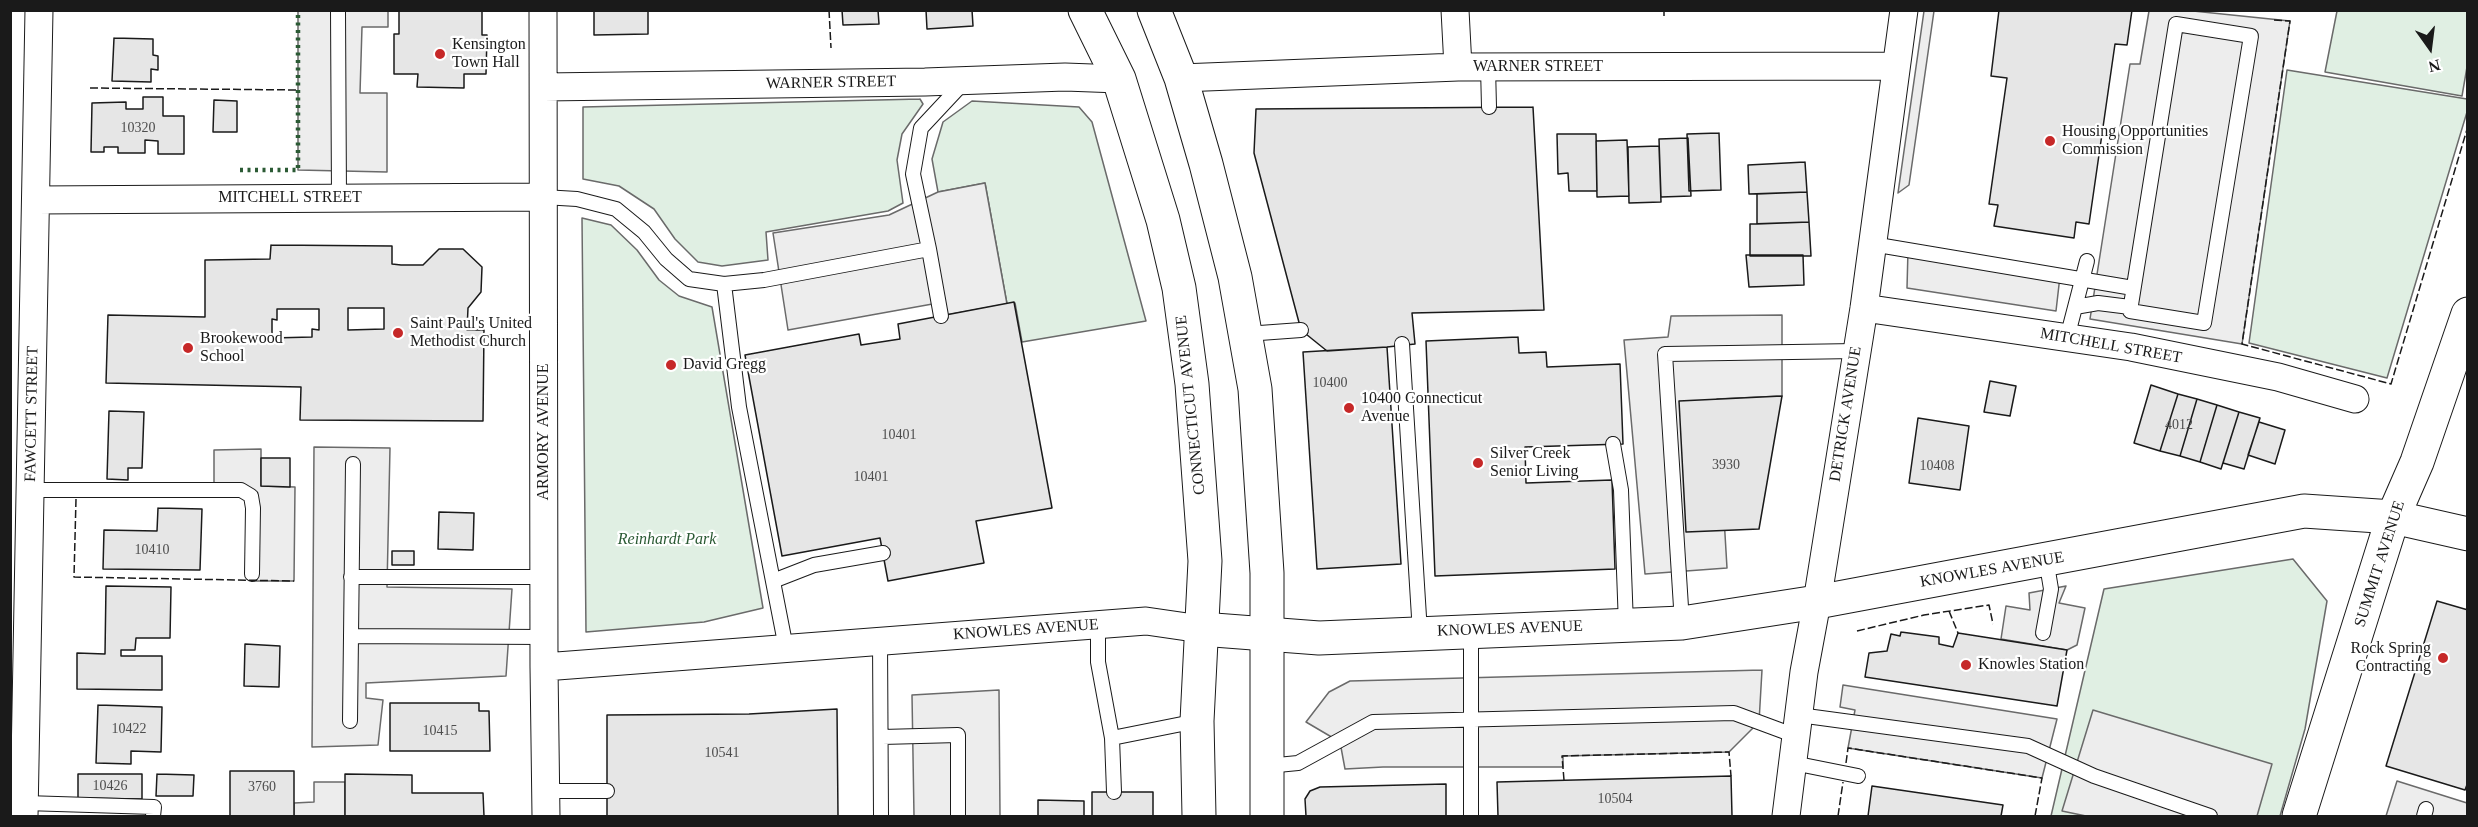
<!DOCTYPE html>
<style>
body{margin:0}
#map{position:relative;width:2478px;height:827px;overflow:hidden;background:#fff;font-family:"Times New Roman",serif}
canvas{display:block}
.frame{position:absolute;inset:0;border:12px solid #1a1a1a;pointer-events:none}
.north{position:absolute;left:2400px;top:18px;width:60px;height:60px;-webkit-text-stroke:4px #fff;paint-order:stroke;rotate:166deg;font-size:16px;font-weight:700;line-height:24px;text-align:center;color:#1a1a1a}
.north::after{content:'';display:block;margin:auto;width:21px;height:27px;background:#1a1a1a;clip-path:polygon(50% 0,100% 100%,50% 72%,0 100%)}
</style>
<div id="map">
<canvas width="2478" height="827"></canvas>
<div class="frame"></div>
<div class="north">N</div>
</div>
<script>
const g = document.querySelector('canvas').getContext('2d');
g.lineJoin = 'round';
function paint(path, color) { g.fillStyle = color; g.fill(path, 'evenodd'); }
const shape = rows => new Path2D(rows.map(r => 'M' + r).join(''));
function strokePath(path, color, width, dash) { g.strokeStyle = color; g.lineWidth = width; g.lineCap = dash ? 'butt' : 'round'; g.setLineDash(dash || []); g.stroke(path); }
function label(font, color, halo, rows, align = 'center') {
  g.font = font + ' "Times New Roman",serif'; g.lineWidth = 4.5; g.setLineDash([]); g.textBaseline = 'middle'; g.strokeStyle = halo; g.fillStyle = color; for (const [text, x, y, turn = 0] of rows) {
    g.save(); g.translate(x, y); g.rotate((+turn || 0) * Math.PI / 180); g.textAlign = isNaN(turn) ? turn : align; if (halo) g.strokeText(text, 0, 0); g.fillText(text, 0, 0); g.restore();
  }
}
const green = shape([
 [2337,11,2467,11,2467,67,2462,96,2325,72,2337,11],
 [2287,70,2467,99,2467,112,2387,378,2249,343,2287,70],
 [920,99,923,104,902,134,897,160,903,203,888,211,766,232,768,260,722,266,698,262,675,239,654,209,619,186,583,179,583,107,920,99],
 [972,101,1079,107,1092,122,1146,321,1022,342,1015,303,1007,304,985,183,938,192,932,159,943,122,972,101],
 [582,218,611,225,637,250,659,280,679,296,712,307,763,608,704,622,586,632,582,218],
 [2293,559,2327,601,2305,729,2280,816,2051,816,2104,589,2293,559]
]);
const parking = shape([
 [298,11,388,11,388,27,362,27,360,93,387,93,387,172,298,170,298,11],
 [1924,11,1934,11,1909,185,1898,193,1924,11],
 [2149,11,2193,11,2290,21,2242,344,2090,319,2130,64,2140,64,2149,11],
 [985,183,1007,304,941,316,938,303,788,330,773,233,889,215,938,192,985,183],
 [1908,250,2060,276,2056,311,1907,288,1908,250],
 [1782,315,1782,396,1717,399,1727,568,1645,574,1624,340,1668,337,1671,316,1782,315],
 [314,447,390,448,387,587,512,589,506,676,366,683,366,698,383,700,378,745,312,747,314,447],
 [261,449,261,486,295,487,294,581,252,581,251,496,214,490,214,450,261,449],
 [2066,586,2059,603,2085,608,2077,645,2067,650,2001,639,2006,606,2030,610,2029,593,2066,586],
 [1762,670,1759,722,1729,752,1563,756,1563,767,1383,767,1345,769,1340,742,1306,722,1329,692,1350,681,1762,670],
 [1843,685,2057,719,2042,778,1848,748,1855,710,1840,707,1843,685],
 [999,690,1000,816,914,816,912,695,999,690],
 [2093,710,2272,764,2257,816,2086,816,2062,811,2093,710],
 [2397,781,2467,803,2467,816,2386,816,2397,781],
 [314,782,345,782,345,816,294,816,294,803,314,802,314,782]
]);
const building = shape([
 [399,10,482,10,482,35,487,35,486,74,464,74,464,88,417,87,418,74,394,74,394,34,399,34,399,10],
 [594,10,648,10,648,34,594,35,594,10],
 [842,10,878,10,879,24,843,25,842,10],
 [926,10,972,10,973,26,927,29,926,10],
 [1999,10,2132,10,2127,45,2115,44,2089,224,2076,222,2074,238,1994,226,1998,205,1989,204,2007,78,1991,76,1999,10],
 [114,38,153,39,153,55,158,56,158,70,151,69,151,82,112,81,114,38],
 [143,97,163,97,163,116,184,116,184,154,158,154,158,141,145,140,145,153,118,153,118,147,104,147,104,152,91,152,92,103,126,102,126,109,143,109,143,97],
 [214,100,237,101,237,132,213,132,214,100],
 [1533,107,1544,310,1412,313,1415,344,1387,347,1327,351,1301,330,1254,153,1256,109,1533,107],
 [1719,133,1721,190,1689,191,1687,134,1719,133],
 [1557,134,1596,134,1597,191,1569,191,1568,173,1558,174,1557,134],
 [1688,138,1691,196,1661,197,1659,139,1688,138],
 [1627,140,1629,196,1597,197,1596,141,1627,140],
 [1659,146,1661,202,1629,203,1628,147,1659,146],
 [1805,162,1807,192,1749,194,1748,165,1805,162],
 [1807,192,1809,222,1757,224,1757,194,1807,192],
 [1809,222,1811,256,1750,256,1750,224,1809,222],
 [271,245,392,246,392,264,401,265,423,265,439,249,463,249,482,267,481,292,468,308,467,330,484,330,483,421,300,420,301,387,106,383,108,315,205,317,205,260,270,259,271,245],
 [348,308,384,308,384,329,348,330,348,308],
 [277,309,319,309,319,330,312,329,312,337,272,338,272,319,277,320,277,309],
 [1746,255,1803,255,1804,285,1749,287,1746,255],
 [1014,302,1052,508,976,521,984,563,888,581,880,538,782,556,745,355,859,334,861,345,900,339,898,324,1014,302],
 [1518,337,1519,353,1546,352,1547,367,1620,364,1623,444,1525,447,1526,483,1612,480,1615,569,1435,576,1426,341,1518,337],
 [1387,347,1401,564,1317,569,1303,352,1387,347],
 [1990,381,2016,386,2010,416,1984,412,1990,381],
 [2151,385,2178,394,2160,451,2134,443,2151,385],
 [2178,394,2197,399,2180,456,2160,451,2178,394],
 [1782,396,1759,529,1686,532,1679,401,1782,396],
 [2197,399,2217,405,2200,462,2180,456,2197,399],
 [2217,405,2239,412,2221,469,2200,462,2217,405],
 [109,411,144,412,142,468,128,468,128,480,107,479,109,411],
 [2239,412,2260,418,2244,469,2223,463,2239,412],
 [1918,418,1969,426,1960,490,1909,483,1918,418],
 [2259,422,2285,430,2275,464,2248,455,2259,422],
 [261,458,290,458,290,487,261,486,261,458],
 [158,508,202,509,200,570,103,569,104,530,157,531,158,508],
 [439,512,474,513,473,550,438,549,439,512],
 [392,551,414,551,414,565,392,565,392,551],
 [106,586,171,587,170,638,136,638,135,650,121,650,121,656,162,656,162,690,77,689,77,653,105,654,106,586],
 [2437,601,2468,610,2468,782,2465,790,2386,766,2437,601],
 [1901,632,1939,637,1939,644,1953,647,1958,633,2067,650,2057,706,1865,677,1869,653,1887,651,1891,634,1900,636,1901,632],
 [245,644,280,646,279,687,244,686,245,644],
 [390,703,479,703,479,711,489,711,490,751,390,751,390,703],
 [98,705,162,707,161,752,131,751,131,764,96,763,98,705],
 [837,709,838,816,607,816,607,715,749,714,837,709],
 [230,771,294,771,294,816,230,816,230,771],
 [78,774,142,774,142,799,78,798,78,774],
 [157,774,194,775,193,796,156,796,157,774],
 [345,774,412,775,412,793,483,793,484,816,345,816,345,774],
 [1731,776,1732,816,1498,816,1497,782,1731,776],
 [1446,784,1446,816,1306,816,1305,799,1310,791,1320,787,1446,784],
 [1872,786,2003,805,2001,816,1868,816,1872,786],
 [1092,792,1153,792,1153,816,1092,816,1092,792],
 [1038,800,1084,801,1084,816,1038,816,1038,800]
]);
const service = shape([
 [338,10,339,198],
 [2176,24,2251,36,2204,323,2130,311,2176,24],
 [1488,67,1489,107],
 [543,197,577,199,616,209,644,232,666,259,689,279,724,284,764,280,929,249,941,316],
 [1872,244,2133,288],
 [929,249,913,174,921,128,964,82],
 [724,284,739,407,786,648],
 [2075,307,2098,303,2130,307],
 [1246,334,1301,330],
 [2067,338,2087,261],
 [1402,344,1420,633],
 [1613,444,1621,490,1626,625],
 [353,464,351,636,544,637],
 [31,490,241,490,251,496,253,508,252,574],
 [351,577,544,577],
 [773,581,814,565,883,553],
 [1682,623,1665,354,1856,351],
 [1098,625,1098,662,1112,738,1114,792],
 [1471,631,1471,816],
 [2043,633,2051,589,2046,559],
 [880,641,881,816],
 [1799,715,2028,746,2094,776,2210,816],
 [350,721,351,636],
 [882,737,958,735,958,816],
 [1112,738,1197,721],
 [1793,763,1858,776],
 [1267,766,1298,763,1373,722,1734,713,1796,736],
 [546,791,607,791],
 [25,803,154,807,153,816],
 [2424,816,2426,809]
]);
const minor = shape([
 [543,10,544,667,546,816],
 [1455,10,1458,67],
 [1181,78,1458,67,1895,66],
 [544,87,925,82,1065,77,1119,79],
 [36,200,543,197],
 [1864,308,2131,347,2278,377,2355,399],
 [544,667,1146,621,1201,629],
 [24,816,39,10],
 [1786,816,1804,672,1817,602,1864,308,1904,10]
]);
const tertiary = shape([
 [2299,816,2393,517,2417,462,2468,314]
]);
const secondary = shape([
 [1201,629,1319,638,1682,623,1817,602,2304,511,2393,517,2468,534]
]);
const primary = shape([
 [1085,10,1119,79,1163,220,1179,288,1192,384,1205,561,1197,721,1199,816],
 [1154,10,1181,78,1206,164,1235,277,1255,389,1267,573,1267,816]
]);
const hedge = shape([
 [240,170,298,170,298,10]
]);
const fence = shape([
 [829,10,831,48],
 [1664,10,1664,16],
 [2274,20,2290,21,2242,344,2391,384,2468,126],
 [90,88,298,90],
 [76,499,74,577,294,581],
 [1949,611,1958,633],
 [1857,631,1924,615,1989,605,1993,624],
 [1846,763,1848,748,2042,778,2035,816],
 [1564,780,1562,756,1729,752,1731,776],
 [1838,816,1843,782]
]);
const markers = [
 [440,54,6,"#c62828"],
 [2050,141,6,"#c62828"],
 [398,333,6,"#c62828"],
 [188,348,6,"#c62828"],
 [671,365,6,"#c62828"],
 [1349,408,6,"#c62828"],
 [1478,463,6,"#c62828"],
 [2443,658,6,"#c62828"],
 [1966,665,6,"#c62828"]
];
const numberNames = [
 ["10320",138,128],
 ["10400",1330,383],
 ["4012",2179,425],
 ["10401",899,435],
 ["3930",1726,465],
 ["10408",1937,466],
 ["10401",871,477],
 ["10410",152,550],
 ["10422",129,729],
 ["10415",440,731],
 ["10541",722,753],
 ["10426",110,786],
 ["3760",262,787],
 ["10504",1615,799]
];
const poiNames = [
 ["Kensington",452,45],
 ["Town Hall",452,63],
 ["Housing Opportunities",2062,132],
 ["Commission",2062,150],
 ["Saint Paul's United",410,324],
 ["Methodist Church",410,342],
 ["Brookewood",200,339],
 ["School",200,357],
 ["David Gregg",683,365],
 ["10400 Connecticut",1361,399],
 ["Avenue",1361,417],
 ["Silver Creek",1490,454],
 ["Senior Living",1490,472],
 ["Rock Spring",2431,649,"right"],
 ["Contracting",2431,667,"right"],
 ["Knowles Station",1978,665]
];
const streetNames = [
 ["WARNER STREET",1538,67],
 ["WARNER STREET",831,83,-1],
 ["MITCHELL STREET",290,198],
 ["MITCHELL STREET",2111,346,10],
 ["CONNECTICUT AVENUE",1191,405,-96],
 ["FAWCETT STREET",32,414,-89],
 ["DETRICK AVENUE",1846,414,-81],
 ["ARMORY AVENUE",544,432,-90],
 ["SUMMIT AVENUE",2380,564,-72],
 ["KNOWLES AVENUE",1992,570,-10],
 ["KNOWLES AVENUE",1510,629,-2],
 ["KNOWLES AVENUE",1026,630,-4]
];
const parkNames = [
 ["Reinhardt Park",667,540]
];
paint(green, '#e0efe3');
strokePath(green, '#6a6a6a', 1.5);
paint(parking, '#ededed');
strokePath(parking, '#6a6a6a', 1.5);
paint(building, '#e6e6e6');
strokePath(building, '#1a1a1a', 1.5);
strokePath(service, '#1a1a1a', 16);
strokePath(minor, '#1a1a1a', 29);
strokePath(tertiary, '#1a1a1a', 35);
strokePath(secondary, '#1a1a1a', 35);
strokePath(primary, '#1a1a1a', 35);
strokePath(service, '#fff', 14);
strokePath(minor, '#fff', 27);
strokePath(tertiary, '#fff', 33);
strokePath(secondary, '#fff', 33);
strokePath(primary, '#fff', 33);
strokePath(hedge, '#2b5a34', 4.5, [3, 4.5]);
strokePath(fence, '#1a1a1a', 1.5, [8, 3]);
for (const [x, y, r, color] of markers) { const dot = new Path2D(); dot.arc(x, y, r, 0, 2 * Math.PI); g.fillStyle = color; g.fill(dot); strokePath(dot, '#fff', 2); }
label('14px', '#4d4d4d', null, numberNames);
label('16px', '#1a1a1a', '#fff', poiNames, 'left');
label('16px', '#1a1a1a', '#fff', streetNames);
label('italic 16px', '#2b5a34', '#fff', parkNames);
</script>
